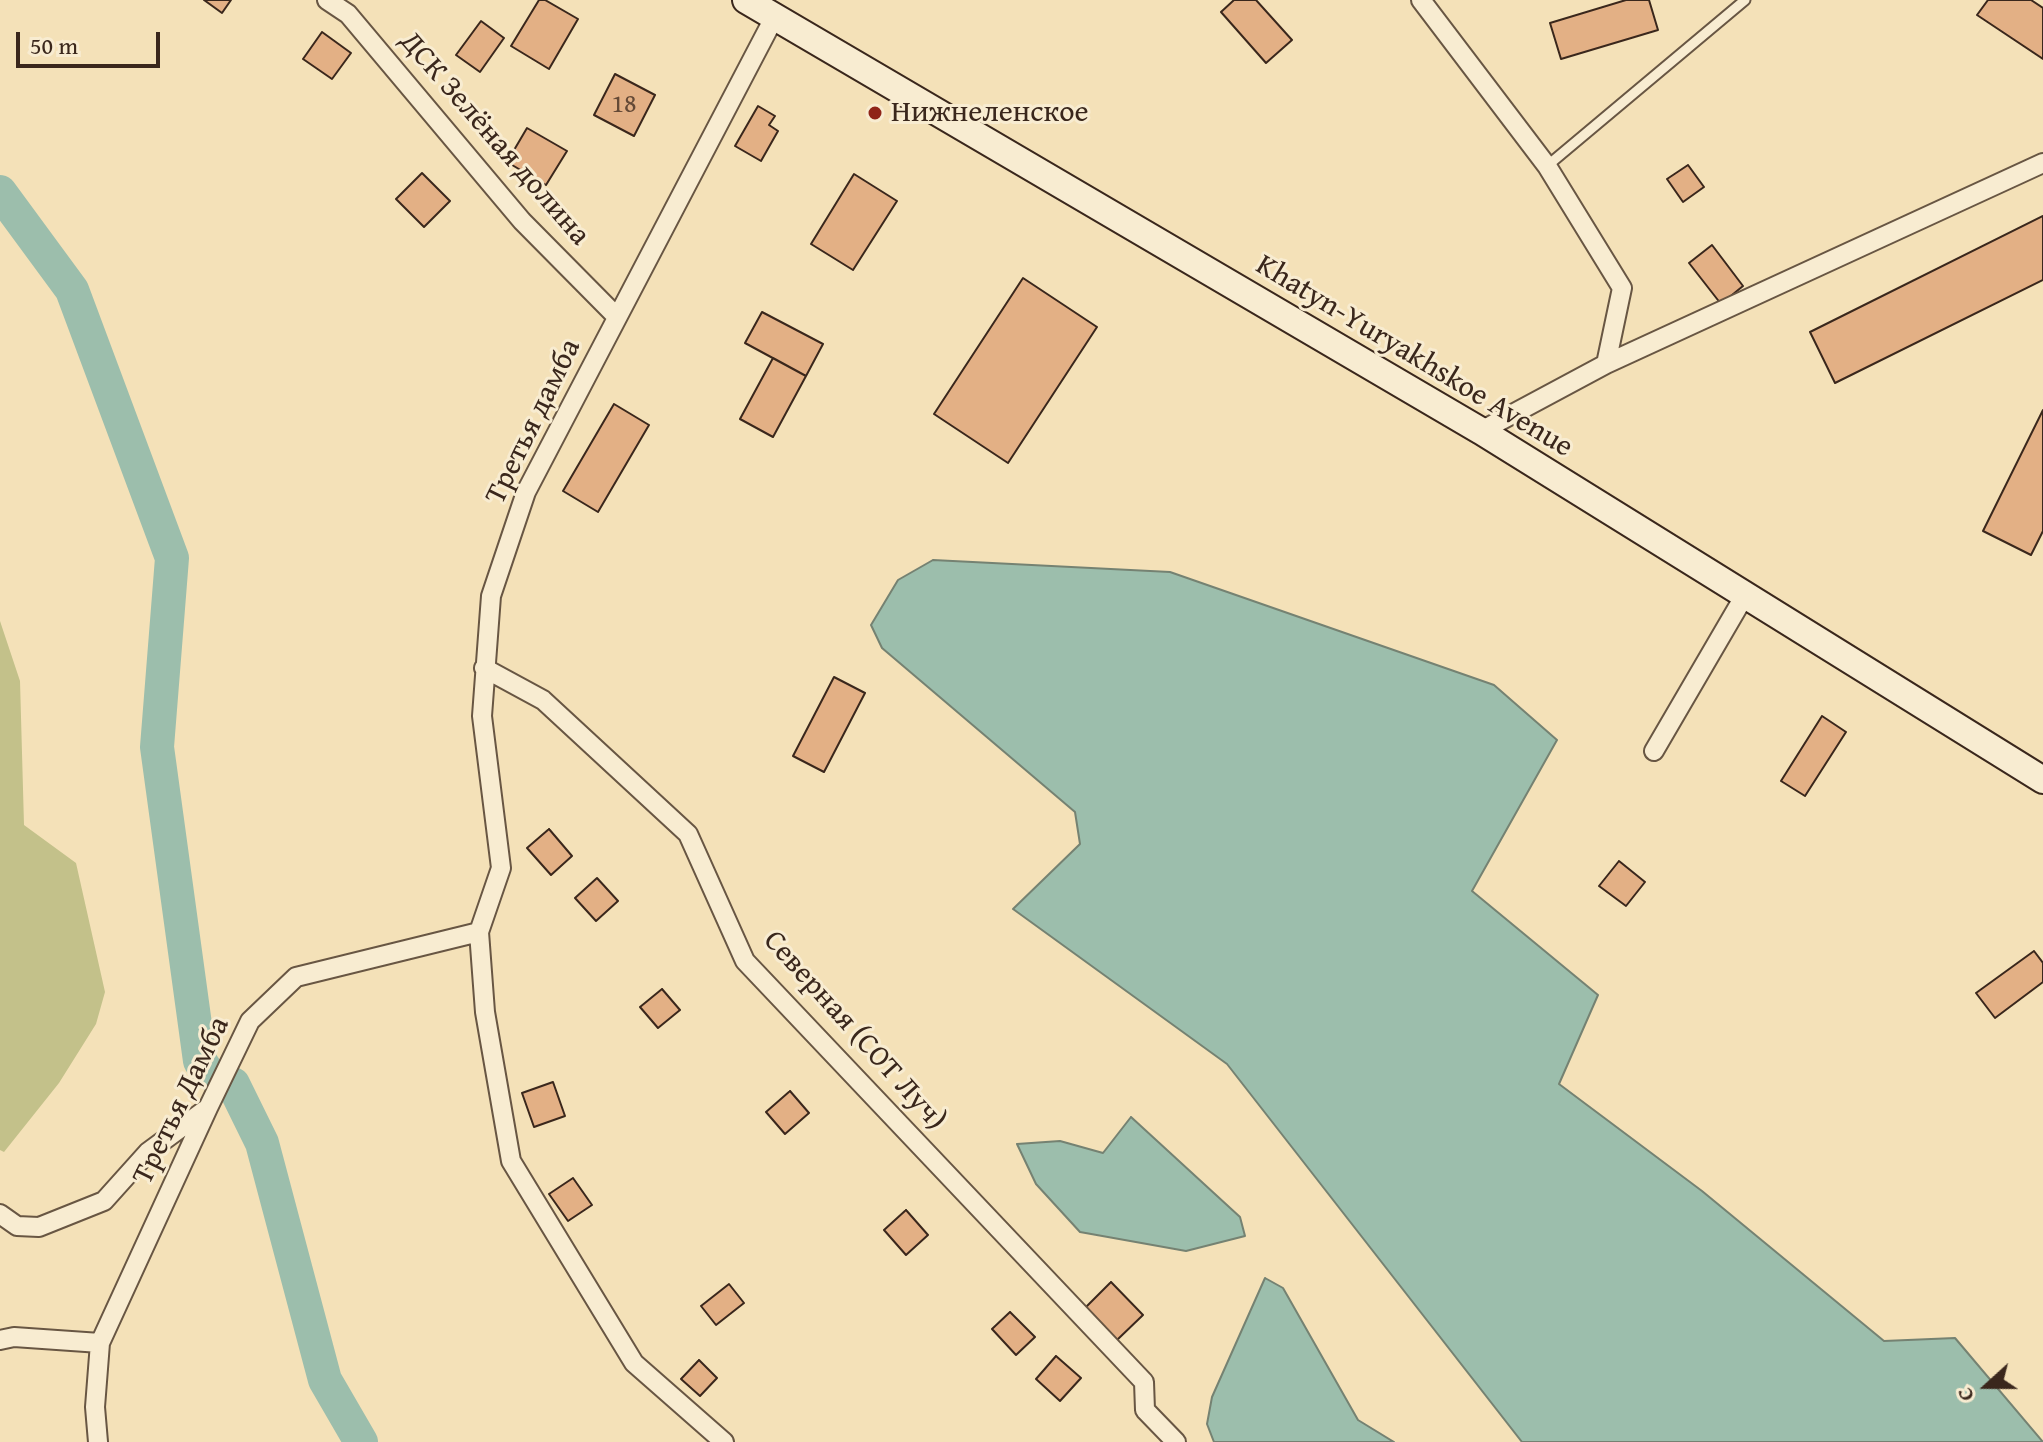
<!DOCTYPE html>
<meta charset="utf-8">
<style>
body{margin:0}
#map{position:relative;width:2043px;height:1442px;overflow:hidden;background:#f4e1b8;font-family:"Gentium Book Plus",serif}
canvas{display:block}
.north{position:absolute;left:1947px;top:1346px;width:80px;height:80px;-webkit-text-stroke:6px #f8ecd1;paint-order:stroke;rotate:249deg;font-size:22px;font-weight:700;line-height:32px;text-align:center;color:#3a271c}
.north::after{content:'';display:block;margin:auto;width:28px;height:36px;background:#3a271c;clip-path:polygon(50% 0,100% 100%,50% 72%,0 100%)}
.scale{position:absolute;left:16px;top:32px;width:144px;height:36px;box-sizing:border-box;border:4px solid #3a271c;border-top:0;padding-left:10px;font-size:24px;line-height:28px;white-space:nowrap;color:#3a271c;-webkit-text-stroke:6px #f8ecd1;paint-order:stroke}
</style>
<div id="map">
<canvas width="2043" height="1442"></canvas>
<div class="north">С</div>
<div class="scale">50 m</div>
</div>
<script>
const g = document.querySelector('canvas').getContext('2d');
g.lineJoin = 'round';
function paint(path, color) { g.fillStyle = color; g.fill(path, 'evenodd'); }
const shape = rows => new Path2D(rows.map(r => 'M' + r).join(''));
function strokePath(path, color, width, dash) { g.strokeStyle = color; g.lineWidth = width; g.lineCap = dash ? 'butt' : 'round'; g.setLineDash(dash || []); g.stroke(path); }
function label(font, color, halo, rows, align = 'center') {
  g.font = font + ' "Gentium Book Plus",serif'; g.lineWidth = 6; g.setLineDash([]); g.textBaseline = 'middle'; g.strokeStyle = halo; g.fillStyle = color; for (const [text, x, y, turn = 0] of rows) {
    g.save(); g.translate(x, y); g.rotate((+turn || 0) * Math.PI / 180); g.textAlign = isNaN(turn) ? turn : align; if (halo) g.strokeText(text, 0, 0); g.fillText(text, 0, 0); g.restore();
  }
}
const green = shape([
 [0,621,20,681,24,825,76,863,105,992,96,1024,59,1083,4,1152,0,1150]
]);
const water = shape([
 [933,560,1170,572,1494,685,1557,740,1472,891,1598,995,1559,1084,1702,1191,1884,1341,1955,1338,2043,1442,1522,1442,1227,1064,1013,909,1080,844,1075,812,882,648,871,625,898,580,933,560],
 [1131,1117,1240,1217,1245,1236,1186,1251,1080,1232,1036,1184,1017,1144,1060,1141,1103,1153,1131,1117],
 [1265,1278,1283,1288,1358,1420,1394,1442,1214,1442,1207,1424,1212,1397,1265,1278]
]);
const river = shape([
 [0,192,72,290,172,558,157,747,200,1061,208,1073],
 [233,1084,262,1143,325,1380,361,1442]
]);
const building = shape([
 [204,0,231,0,222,13,204,0],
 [539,0,545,0,578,19,549,69,511,46,539,0],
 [1234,0,1256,0,1292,40,1266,63,1221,12,1234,0],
 [1626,0,1649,0,1658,30,1561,59,1550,23,1626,0],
 [1988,0,2031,0,2043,8,2043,59,1977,15,1988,0],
 [481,21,504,38,480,72,456,55,481,21],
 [322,32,351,53,332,79,303,59,322,32],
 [615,74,655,95,634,136,594,115,615,74],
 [758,106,775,116,769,125,778,131,761,161,735,146,758,106],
 [527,128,567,151,546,185,507,162,527,128],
 [1688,165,1704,187,1683,202,1667,179,1688,165],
 [422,173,450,201,424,227,396,199,422,173],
 [854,174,897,201,853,270,811,244,854,174],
 [2043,216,2043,280,1835,383,1810,332,2043,216],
 [1712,245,1743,286,1721,304,1689,263,1712,245],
 [1023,278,1097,327,1008,463,934,414,1023,278],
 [762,312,823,344,806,376,745,343,762,312],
 [773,358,806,376,773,437,740,419,773,358],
 [614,404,649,425,598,512,563,491,614,404],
 [2043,410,2043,531,2031,555,1983,531,2043,410],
 [834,677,865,693,824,772,793,756,834,677],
 [1822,716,1846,732,1805,796,1781,781,1822,716],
 [549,829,572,856,551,875,527,848,549,829],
 [1619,861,1645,882,1626,906,1599,886,1619,861],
 [597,878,618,901,596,921,575,898,597,878],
 [2034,951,2043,963,2043,982,1995,1018,1976,993,2034,951],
 [662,989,680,1010,658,1028,640,1007,662,989],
 [553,1082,565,1116,534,1127,522,1093,553,1082],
 [790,1091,809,1113,785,1134,766,1112,790,1091],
 [573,1178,592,1205,568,1221,549,1194,573,1178],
 [906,1210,928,1235,906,1255,884,1230,906,1210],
 [1111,1282,1143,1315,1117,1340,1085,1308,1111,1282],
 [729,1284,744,1303,716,1325,701,1306,729,1284],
 [1010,1312,1035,1337,1016,1355,992,1329,1010,1312],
 [1056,1356,1081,1378,1060,1401,1036,1379,1056,1356],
 [699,1360,717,1378,700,1396,681,1379,699,1360]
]);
const service = shape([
 [1547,166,1745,0]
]);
const minor = shape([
 [327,0,348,14,522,221,617,317],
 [1421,0,1547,166,1622,288,1606,364],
 [1481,431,1606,364,2043,163],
 [484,668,543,700,688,834,745,961,1144,1382,1145,1410,1176,1442],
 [1654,751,1745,595],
 [0,1214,17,1226,39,1227,104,1201,148,1152,205,1110],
 [0,1340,14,1337,100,1343],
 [98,1442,95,1407,100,1343,208,1108,250,1021,296,977,479,932],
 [724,1442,634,1363,511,1161,485,1012,479,932,501,868,482,716,491,596,526,492,774,18]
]);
const secondary = shape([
 [746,0,1481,431,2043,780]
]);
const markers = [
 [875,113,8,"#8f2418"]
];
const numberNames = [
 ["18",624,105]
];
const poiNames = [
 ["Нижнеленское",891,113]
];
const streetNames = [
 ["ДСК Зелёная долина",494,139,49],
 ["Khatyn-Yuryakhskoe Avenue",1414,357,31],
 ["Третья дамба",534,422,-64],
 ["Северная (СОТ Луч)",854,1031,48],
 ["Третья Дамба",182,1101,-64]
];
paint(green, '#c3c18a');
paint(water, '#9cbeac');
strokePath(water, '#758272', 2);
strokePath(river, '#9cbeac', 34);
paint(building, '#e3b085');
strokePath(building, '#3a271c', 2);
strokePath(service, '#685643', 13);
strokePath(minor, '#685643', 22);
strokePath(secondary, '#3a271c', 30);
strokePath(service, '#f8ecd1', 9);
strokePath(minor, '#f8ecd1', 18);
strokePath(secondary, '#f8ecd1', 26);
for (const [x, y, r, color] of markers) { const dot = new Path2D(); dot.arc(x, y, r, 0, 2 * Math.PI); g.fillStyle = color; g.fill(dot); strokePath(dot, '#f8ecd1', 3); }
label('26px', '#644936', null, numberNames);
label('30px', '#3a271c', '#f8ecd1', poiNames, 'left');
label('30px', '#3a271c', '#f8ecd1', streetNames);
</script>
